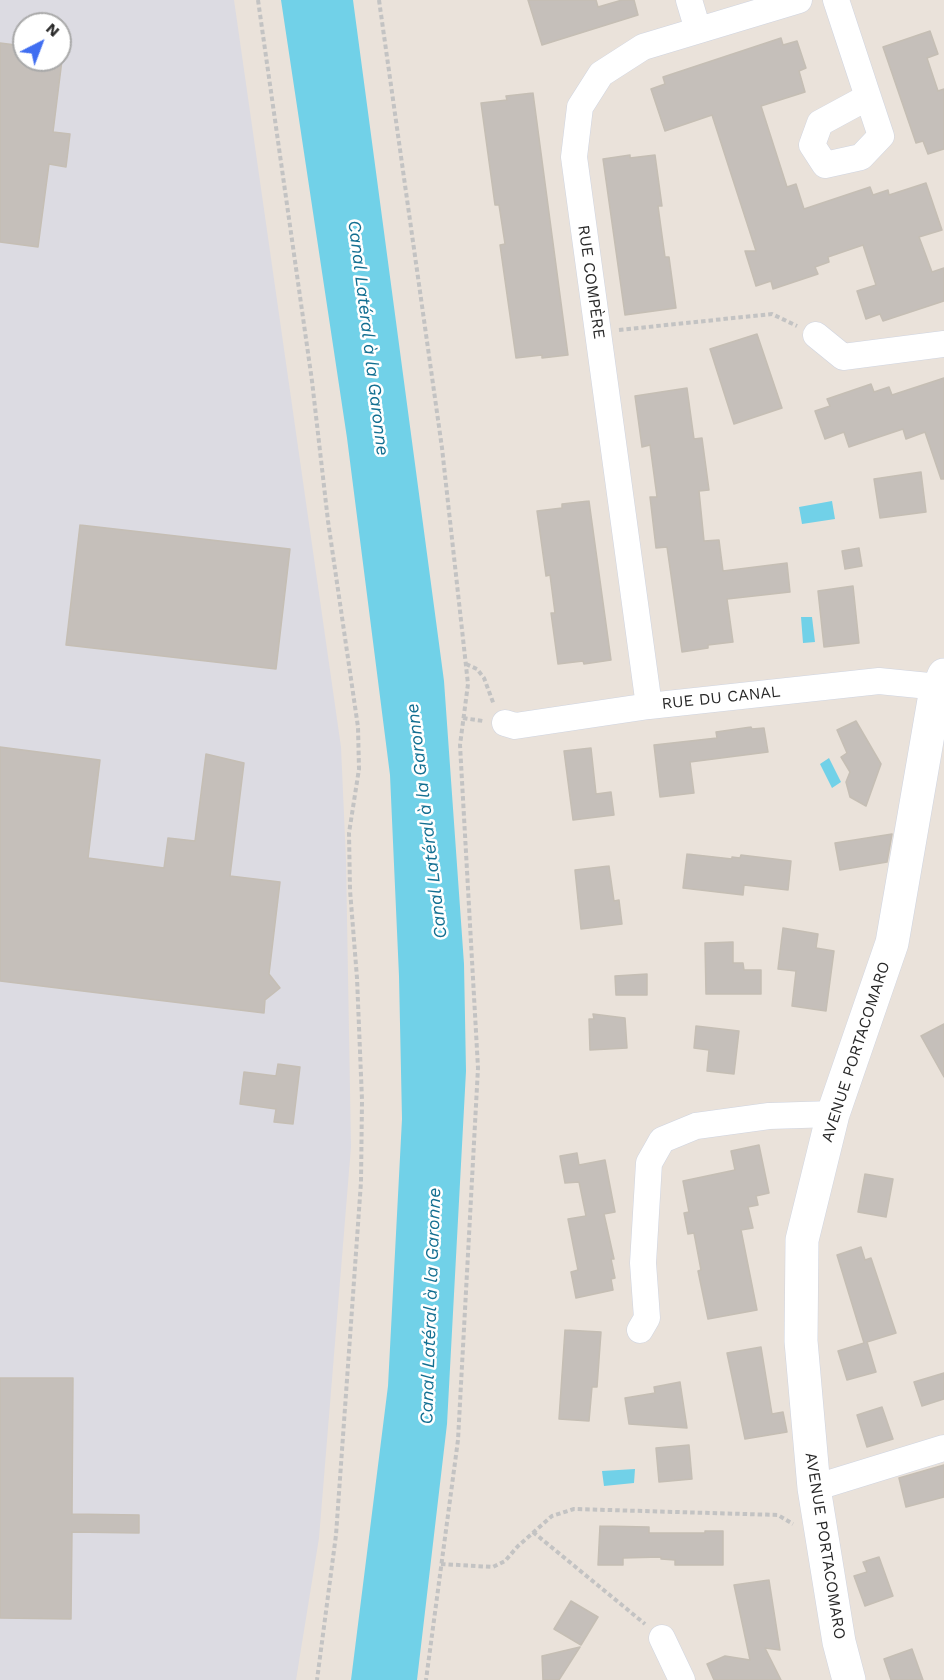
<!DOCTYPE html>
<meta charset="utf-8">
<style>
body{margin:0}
#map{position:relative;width:944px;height:1680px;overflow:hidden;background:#eae2da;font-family:"Work Sans",sans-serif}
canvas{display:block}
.north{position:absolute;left:12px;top:12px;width:60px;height:60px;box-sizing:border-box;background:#fff;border:2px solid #a9a9a9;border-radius:50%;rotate:42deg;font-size:16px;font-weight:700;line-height:24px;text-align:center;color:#282828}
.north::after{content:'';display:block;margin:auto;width:21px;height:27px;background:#406ef1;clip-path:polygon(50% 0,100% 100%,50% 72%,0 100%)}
</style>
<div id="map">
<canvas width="944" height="1680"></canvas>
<div class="north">N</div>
</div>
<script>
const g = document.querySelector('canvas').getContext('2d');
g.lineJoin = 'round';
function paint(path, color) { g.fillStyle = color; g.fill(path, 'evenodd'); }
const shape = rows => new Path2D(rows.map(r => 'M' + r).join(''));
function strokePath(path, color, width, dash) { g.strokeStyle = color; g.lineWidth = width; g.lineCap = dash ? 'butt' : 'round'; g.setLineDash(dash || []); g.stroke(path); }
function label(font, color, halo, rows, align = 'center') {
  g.font = font + ' "Work Sans",sans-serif'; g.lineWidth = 5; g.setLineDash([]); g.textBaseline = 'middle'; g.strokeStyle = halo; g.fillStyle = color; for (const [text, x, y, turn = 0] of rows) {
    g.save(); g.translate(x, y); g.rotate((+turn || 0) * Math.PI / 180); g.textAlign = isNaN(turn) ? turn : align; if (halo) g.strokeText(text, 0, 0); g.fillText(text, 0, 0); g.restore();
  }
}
const industrial = shape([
 [0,0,234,0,341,747,346,860,351,1147,319,1538,296,1680,0,1680],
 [24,24,60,24,60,60,24,60]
]);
const water = shape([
 [281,0,353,0,444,681,464,964,466,1071,447,1424,417,1680,351,1680,388,1386,402,1119,399,976,390,775,347,438],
 [832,501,835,519,802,524,799,507],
 [801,617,812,617,815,642,803,643],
 [829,758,841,782,832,788,820,764],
 [635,1469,634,1483,604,1486,602,1471]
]);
const building = shape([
 [528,0,596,0,598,7,622,0,634,0,638,15,542,45,528,0],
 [930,31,938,54,927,58,938,91,944,89,944,149,928,154,923,141,916,143,883,47,930,31],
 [781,38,783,45,797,41,806,68,799,71,805,92,761,106,787,187,796,184,804,209,870,187,873,195,888,190,889,195,926,183,942,230,919,237,932,272,944,268,944,301,883,321,880,314,866,319,857,291,876,285,863,245,828,257,829,262,815,267,818,274,773,289,771,281,756,286,745,251,756,251,712,115,665,131,651,89,665,84,663,77,781,38],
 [0,43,24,46,24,60,62,60,53,132,70,134,66,167,49,164,38,247,0,242,0,43],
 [533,93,568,355,542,358,542,355,516,358,500,245,505,244,499,205,495,205,481,103,507,100,506,96,533,93],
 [630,155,630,158,655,155,662,206,658,206,665,257,669,257,676,308,625,315,603,159,630,155],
 [757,334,782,408,734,424,710,349,757,334],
 [944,378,944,479,941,479,925,432,906,439,903,429,849,447,844,432,825,439,815,411,830,406,827,399,871,384,874,392,889,387,892,395,944,378],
 [687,388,694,439,702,438,709,490,699,491,704,541,719,540,723,571,787,563,790,592,727,599,733,642,708,645,708,648,682,652,667,547,656,548,650,497,657,497,650,445,642,447,635,396,687,388],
 [921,472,926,512,880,518,874,479,921,472],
 [589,501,611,660,584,664,583,661,558,664,551,613,555,613,550,575,546,576,537,511,562,508,562,504,589,501],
 [80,525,290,549,276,669,66,645,80,525],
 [859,548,862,566,845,569,842,551,859,548],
 [853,586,859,643,824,647,818,591,853,586],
 [856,721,881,764,866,806,850,797,846,782,850,772,841,757,847,753,837,730,856,721],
 [751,727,752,729,764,728,768,752,690,762,694,793,660,797,654,745,717,738,716,732,751,727],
 [0,747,100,760,88,858,164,868,168,838,195,841,206,754,244,763,230,876,280,882,269,974,280,988,265,1000,264,1013,0,981,0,747],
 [591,748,596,794,611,792,614,815,573,820,564,751,591,748],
 [892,834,887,862,840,870,835,843,892,834],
 [687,854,732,859,732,857,740,858,741,855,791,861,788,890,744,885,743,895,683,888,687,854],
 [609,866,614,901,619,900,622,924,581,929,575,870,609,866],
 [783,928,818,934,816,948,834,951,826,1011,792,1006,796,971,778,969,783,928],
 [733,942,733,963,743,963,744,970,761,970,761,994,706,994,705,943,733,942],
 [647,974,647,995,616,995,615,976,647,974],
 [593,1014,625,1018,627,1048,590,1050,589,1019,594,1019,593,1014],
 [944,1024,944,1077,921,1036,944,1024],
 [696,1026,739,1031,734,1074,707,1071,709,1050,694,1048,696,1026],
 [278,1064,300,1067,293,1124,274,1122,276,1109,240,1104,244,1072,276,1076,278,1064],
 [759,1145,769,1193,756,1196,758,1205,748,1207,753,1228,741,1230,757,1310,708,1319,698,1271,701,1270,694,1233,688,1234,684,1213,689,1212,683,1181,735,1170,731,1151,759,1145],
 [577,1153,579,1165,605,1160,615,1212,604,1214,614,1259,611,1259,615,1278,611,1279,613,1290,576,1298,571,1272,578,1270,568,1219,586,1216,579,1182,565,1183,560,1156,577,1153],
 [865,1174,893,1179,886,1217,858,1212,865,1174],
 [861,1247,865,1260,871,1258,896,1333,867,1342,876,1372,847,1380,838,1351,864,1343,837,1255,861,1247],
 [565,1330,601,1332,597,1387,592,1387,589,1421,559,1419,565,1330],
 [761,1347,772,1414,783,1412,787,1432,745,1439,727,1353,761,1347],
 [944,1373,944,1399,922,1406,914,1382,944,1373],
 [0,1378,73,1378,72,1514,139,1515,139,1533,72,1532,71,1619,0,1618,0,1378],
 [680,1382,687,1428,629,1424,625,1398,655,1393,654,1387,680,1382],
 [882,1407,893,1439,867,1447,857,1415,882,1407],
 [689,1445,692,1479,659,1482,656,1448,689,1445],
 [944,1465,944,1497,906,1507,899,1478,944,1465],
 [600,1526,649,1527,649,1533,705,1533,705,1531,723,1531,723,1565,675,1565,675,1560,661,1559,661,1557,623,1558,623,1565,598,1565,600,1526],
 [879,1557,893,1596,865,1606,854,1576,867,1572,863,1562,879,1557],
 [769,1580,780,1650,765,1648,781,1680,714,1680,707,1664,725,1656,750,1660,734,1585,769,1580],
 [571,1601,598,1617,581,1645,554,1629,571,1601],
 [580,1647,559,1680,543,1680,542,1656,580,1647],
 [912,1649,923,1680,891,1680,884,1659,912,1649]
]);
const path = shape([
 [258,0,312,381,328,521,358,727,359,769,349,833,350,890,357,978,362,1100,361,1182,336,1535,317,1680],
 [379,0,442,448,468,684,460,745,478,1068,458,1440,426,1680],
 [619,330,772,314,797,326],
 [466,664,477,669,484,678,494,705],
 [463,718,483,721],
 [533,1532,645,1624],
 [441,1564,493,1567,505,1561,518,1546,552,1516,574,1509,778,1515,793,1524]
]);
const street = shape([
 [689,0,698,30],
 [836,0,868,97,881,136,861,157,825,165,812,145,820,123,868,97],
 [816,335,843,357,944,344],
 [649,706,574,157,580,107,601,74,643,47,799,0],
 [505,723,515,726,649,706,879,681,939,687],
 [640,1330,647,1318,643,1263,649,1163,662,1140,696,1126,769,1116,833,1114],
 [814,1488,944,1448],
 [662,1638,682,1680]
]);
const secondary = shape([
 [849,1680,839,1642,814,1488,801,1341,802,1240,833,1114,892,943,934,700,944,675]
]);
const streetNames = [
 ["RUE COMPÈRE",591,282,82],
 ["RUE DU CANAL",721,698,-6],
 ["AVENUE PORTACOMARO",856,1052,-72],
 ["AVENUE PORTACOMARO",825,1546,81]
];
const waterNames = [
 ["Canal Latéral à la Garonne",368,338,83],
 ["Canal Latéral à la Garonne",427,821,-97],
 ["Canal Latéral à la Garonne",431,1306,-88]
];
paint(industrial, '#dcdbe2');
paint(water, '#71d1e8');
paint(building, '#c5bfba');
strokePath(building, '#c5beb4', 1.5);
strokePath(street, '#cfd4e0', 27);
strokePath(secondary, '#cfd4e0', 34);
strokePath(path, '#c3c3c3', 4, [4.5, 3]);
strokePath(street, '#fff', 26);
strokePath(secondary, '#fff', 33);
label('16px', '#282828', '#fff', streetNames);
label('italic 18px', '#136f91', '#fff', waterNames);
</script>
